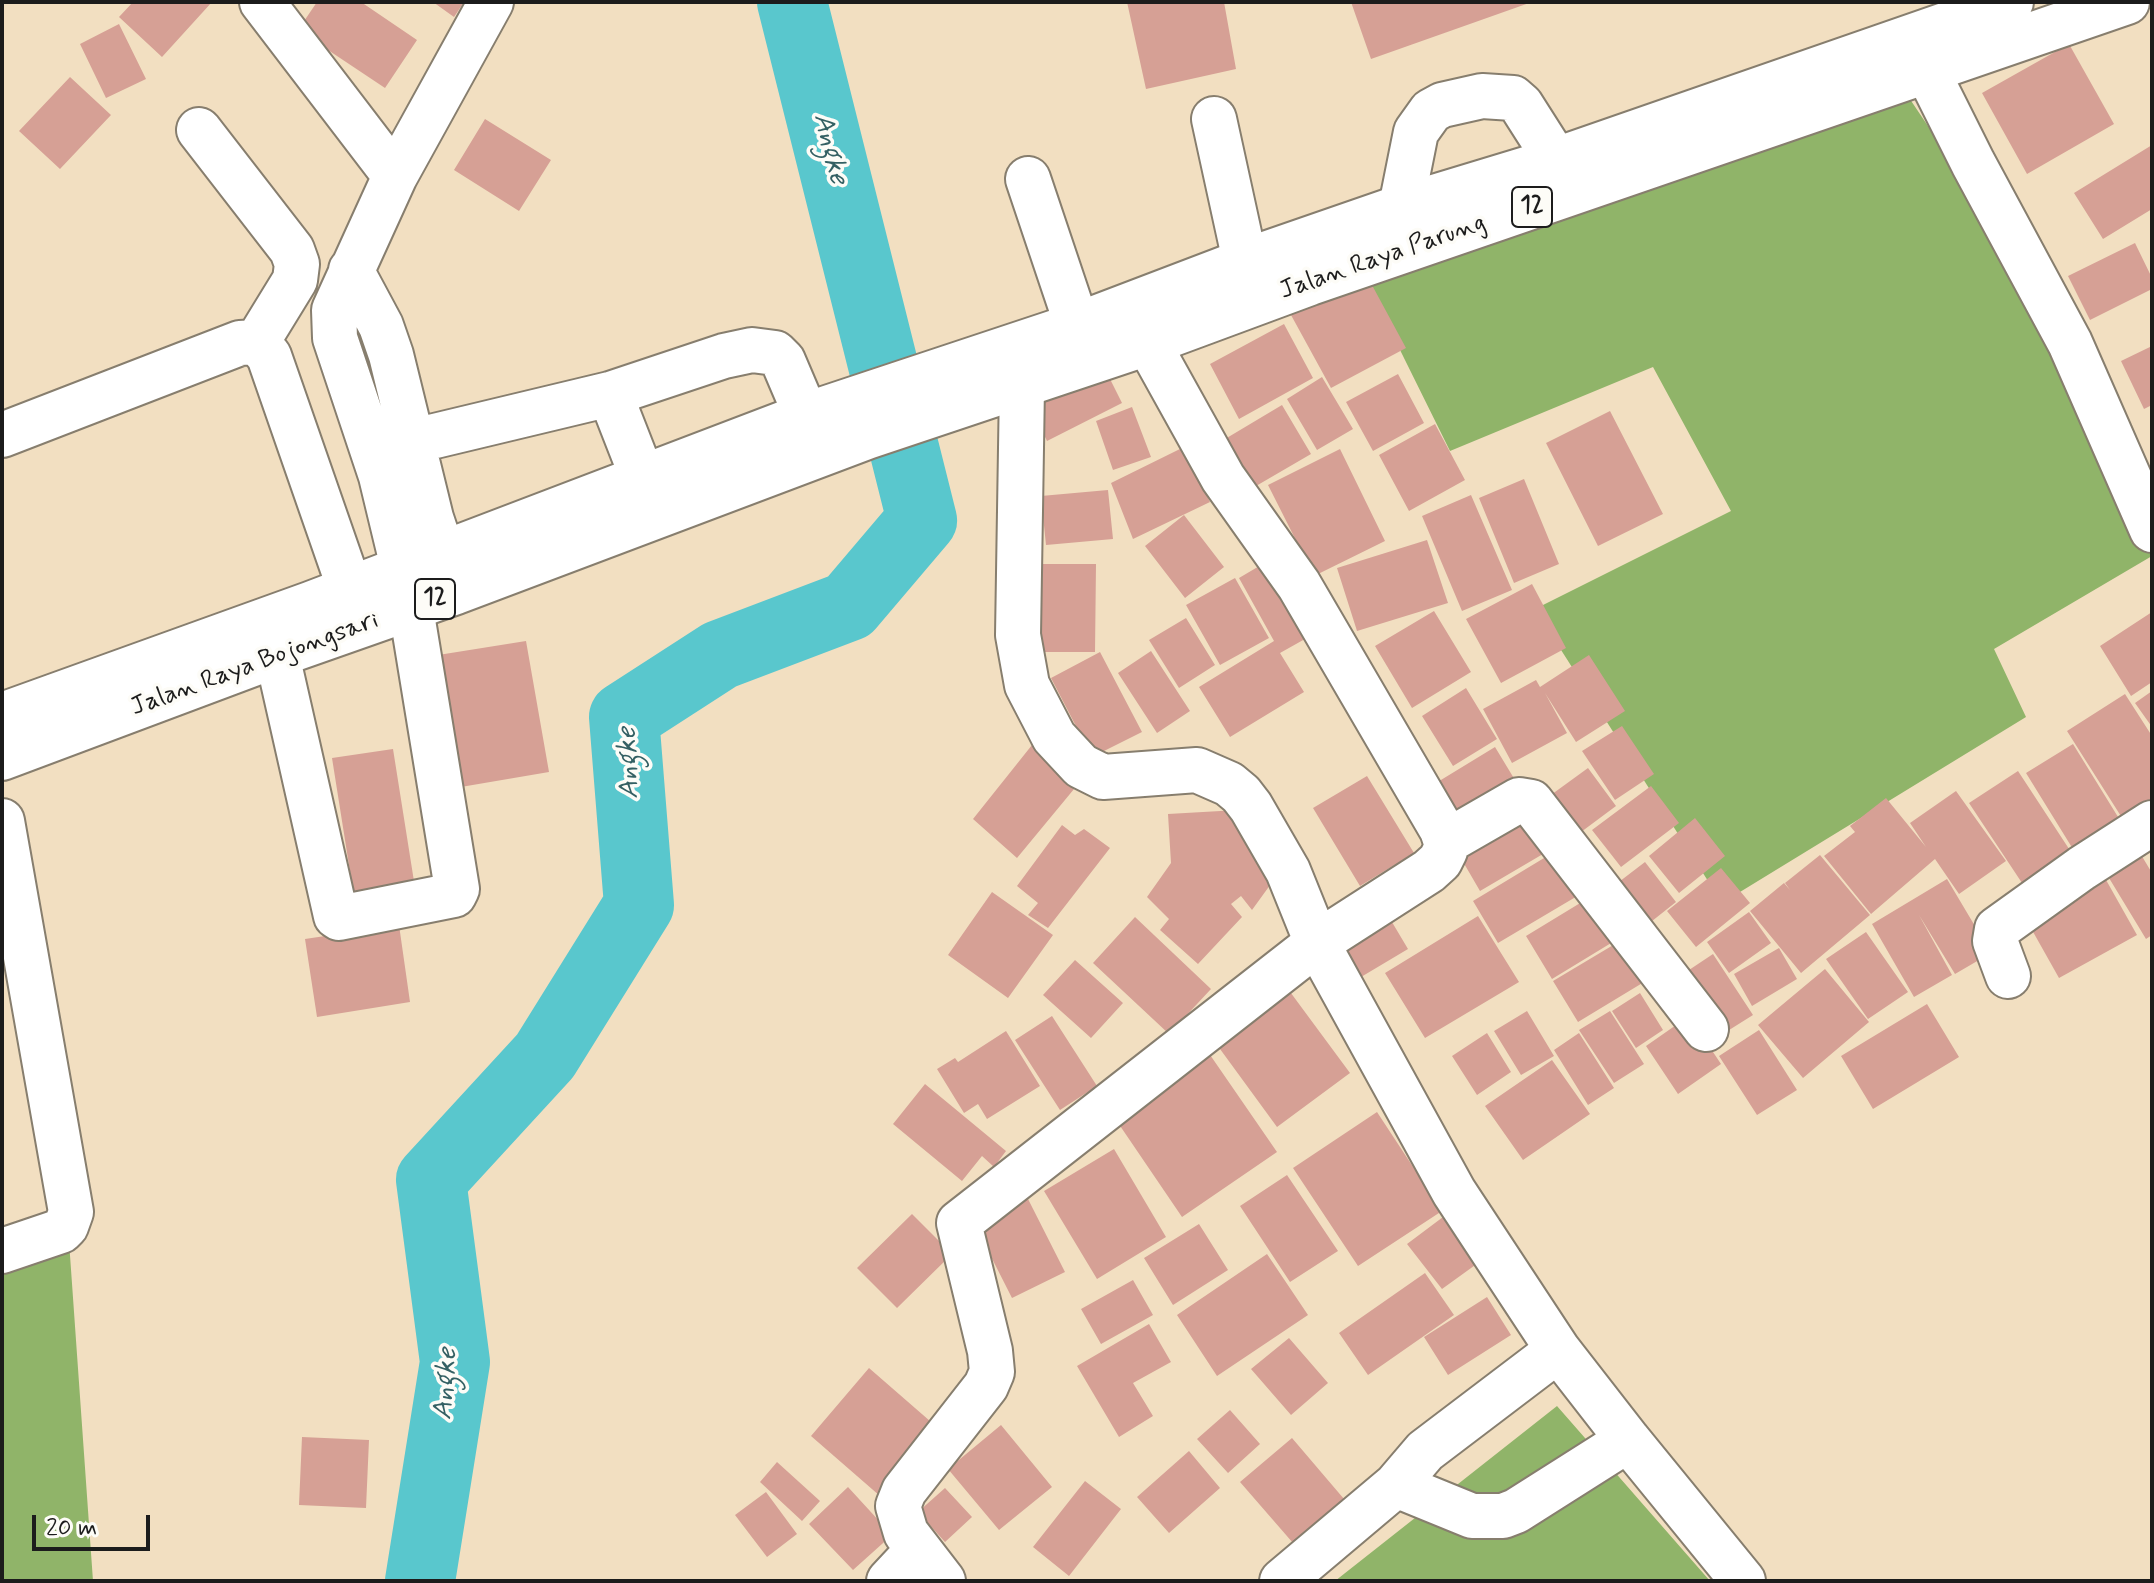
<!DOCTYPE html>
<style>
body{margin:0}
#map{position:relative;width:2154px;height:1583px;overflow:hidden;background:#f2dfc1;font-family:Mynerve,sans-serif}
canvas{display:block}
.frame{position:absolute;inset:0;border:4px solid #1c1c1c;pointer-events:none}
.scale{position:absolute;left:32px;top:1515px;width:118px;height:36px;box-sizing:border-box;border:4px solid #1c1c1c;border-top:0;padding-left:10px;font-size:24px;line-height:28px;white-space:nowrap;color:#1c1c1c;-webkit-text-stroke:6px #fdfcf7;paint-order:stroke}
</style>
<div id="map">
<canvas width="2154" height="1583"></canvas>
<div class="frame"></div>
<div class="scale">20 m</div>
</div>
<script>
const g = document.querySelector('canvas').getContext('2d');
g.lineJoin = 'round';
function paint(path, color) { g.fillStyle = color; g.fill(path, 'evenodd'); }
const shape = rows => new Path2D(rows.map(r => 'M' + r).join(''));
function strokePath(path, color, width, dash) { g.strokeStyle = color; g.lineWidth = width; g.lineCap = dash ? 'butt' : 'round'; g.setLineDash(dash || []); g.stroke(path); }
function label(font, color, halo, rows, align = 'center') {
  g.font = font + ' Mynerve,sans-serif'; g.lineWidth = 7; g.setLineDash([]); g.textBaseline = 'middle'; g.strokeStyle = halo; g.fillStyle = color; for (const [text, x, y, turn = 0] of rows) {
    g.save(); g.translate(x, y); g.rotate((+turn || 0) * Math.PI / 180); g.textAlign = isNaN(turn) ? turn : align; if (halo) g.strokeText(text, 0, 0); g.fillText(text, 0, 0); g.restore();
  }
}
const forest = shape([
 [1889,68,2010,248,2152,545,2152,556,1994,649,2026,717,1722,903,1535,609,1731,511,1653,367,1450,451,1357,263],
 [68,1227,93,1581,2,1581,2,1242],
 [1557,1406,1710,1581,1335,1581]
]);
const river = shape([
 [420,1581,455,1362,431,1180,545,1056,639,905,624,717,720,655,849,606,922,520,792,2]
]);
const building = shape([
 [133,2,212,2,162,57,119,17],
 [317,2,361,2,417,40,385,88,298,30],
 [433,2,464,2,454,17],
 [1127,2,1224,2,1236,69,1146,89],
 [1351,2,1532,2,1371,59],
 [119,24,146,79,106,98,80,44],
 [2069,44,2114,124,2027,174,1982,93],
 [70,77,111,115,60,169,19,131],
 [485,119,551,160,519,211,454,170],
 [2152,145,2152,209,2103,239,2074,193],
 [2135,243,2152,278,2152,289,2090,320,2068,276],
 [1366,274,1406,348,1331,388,1291,315],
 [1284,324,1313,378,1239,419,1210,364],
 [2152,346,2152,405,2144,409,2121,361],
 [1103,365,1122,403,1047,441,1028,402],
 [1398,374,1424,423,1373,451,1346,402],
 [1322,377,1353,429,1317,450,1287,399],
 [1282,405,1311,454,1244,493,1215,445],
 [1132,407,1151,457,1113,470,1096,421],
 [1610,411,1663,514,1598,546,1546,443],
 [1435,424,1465,480,1409,511,1379,455],
 [1184,447,1210,502,1133,539,1111,483],
 [1340,449,1385,541,1314,576,1268,485],
 [1524,479,1559,564,1514,583,1479,498],
 [1108,490,1113,539,1046,545,1041,496],
 [1471,495,1512,590,1462,611,1422,516],
 [1184,515,1224,567,1185,598,1145,546],
 [1427,540,1448,603,1357,631,1337,568],
 [1278,555,1321,630,1280,653,1304,692,1230,737,1199,687,1274,641,1239,578],
 [1041,564,1096,564,1095,652,1040,652],
 [1235,578,1269,638,1220,665,1186,605],
 [1532,584,1566,648,1501,683,1466,619],
 [1434,611,1471,672,1412,708,1375,646],
 [2152,612,2152,682,2131,696,2100,646],
 [1186,618,1215,665,1179,688,1149,640],
 [526,641,549,772,455,788,432,656],
 [1151,651,1190,711,1157,733,1118,673],
 [1100,652,1142,732,1092,757,1051,678],
 [1589,655,1625,711,1576,742,1545,693,1567,733,1512,763,1483,709,1536,680,1540,687],
 [1466,688,1497,739,1453,766,1422,716],
 [2152,691,2152,727,2135,703],
 [2125,694,2152,736,2152,803,2124,821,2067,731],
 [1622,726,1654,774,1615,800,1582,751],
 [2073,744,2123,825,2076,854,2026,773],
 [1032,745,1079,783,1017,858,973,819],
 [1495,747,1518,785,1459,821,1436,783],
 [393,749,416,894,355,903,332,758],
 [1588,768,1616,806,1573,838,1544,800],
 [2018,771,2073,855,2024,886,1969,803],
 [1367,776,1414,853,1360,886,1313,808],
 [1651,786,1679,823,1621,867,1592,830],
 [1956,791,2006,861,1959,894,1935,859,1871,914,1824,856,1855,832,1850,826,1886,798,1926,847,1910,823],
 [1238,810,1273,881,1252,910,1241,896,1231,904,1242,917,1198,964,1160,930,1169,919,1147,897,1171,863,1168,814],
 [1518,812,1543,854,1480,891,1455,848],
 [1695,818,1725,856,1679,893,1649,856],
 [1062,825,1075,835,1084,829,1110,848,1048,928,1028,915,1038,903,1017,886],
 [1554,852,1579,895,1498,943,1473,901],
 [2140,853,2152,873,2152,935,2146,939,2106,873],
 [1820,855,1870,915,1801,973,1750,911,1784,883,1790,890,1785,883],
 [1645,862,1676,902,1642,929,1611,888],
 [1721,868,1750,903,1696,947,1667,911],
 [2101,871,2137,935,2059,978,2023,914],
 [1947,879,1991,953,1955,974,1919,915,1952,975,1914,997,1872,924],
 [992,892,1053,935,1008,998,948,955],
 [1595,894,1621,937,1552,979,1526,936],
 [1383,907,1408,949,1361,977,1336,935],
 [1749,912,1771,943,1729,973,1707,942],
 [1478,916,1519,982,1425,1038,1385,973],
 [1135,917,1211,989,1169,1034,1093,963],
 [399,925,410,1002,317,1017,305,939],
 [1866,932,1908,992,1868,1019,1826,959],
 [1625,938,1649,979,1578,1022,1553,981],
 [1779,948,1797,979,1752,1006,1734,974],
 [1713,954,1753,1015,1718,1037,1680,976],
 [1075,960,1123,1003,1091,1038,1043,995],
 [1825,969,1869,1022,1803,1078,1758,1025],
 [1285,985,1350,1073,1277,1127,1212,1038],
 [1640,993,1663,1030,1636,1048,1612,1011],
 [1927,1004,1959,1057,1873,1109,1841,1056],
 [1527,1011,1554,1056,1521,1075,1494,1031],
 [1610,1011,1644,1064,1614,1083,1579,1030],
 [1052,1016,1097,1086,1060,1110,1015,1040],
 [1689,1016,1721,1064,1678,1094,1646,1046],
 [1759,1030,1797,1090,1757,1115,1719,1056],
 [1006,1031,1040,1086,987,1119,978,1104,964,1113,937,1069,955,1058,958,1062],
 [1487,1033,1511,1072,1477,1095,1452,1056],
 [1579,1033,1614,1088,1588,1105,1554,1050],
 [1206,1049,1277,1152,1182,1217,1112,1114],
 [1552,1060,1590,1114,1523,1160,1485,1106],
 [925,1084,1006,1151,994,1167,982,1156,962,1181,893,1124],
 [1377,1112,1442,1211,1358,1266,1293,1168],
 [1114,1149,1166,1237,1097,1279,1044,1191],
 [1287,1175,1338,1251,1290,1282,1240,1206],
 [1028,1199,1065,1272,1012,1298,975,1225],
 [912,1214,952,1254,897,1308,857,1268],
 [1443,1217,1478,1263,1442,1289,1407,1244],
 [1199,1224,1228,1270,1173,1305,1144,1258],
 [1267,1254,1308,1315,1217,1376,1177,1315],
 [1425,1273,1454,1315,1368,1375,1339,1333],
 [1133,1280,1153,1315,1101,1344,1081,1309],
 [1487,1297,1511,1335,1448,1375,1424,1337],
 [1149,1324,1171,1362,1133,1383,1153,1416,1119,1437,1077,1366],
 [1289,1338,1328,1383,1291,1415,1251,1369],
 [869,1368,938,1428,880,1496,811,1436],
 [1230,1410,1260,1444,1228,1473,1197,1439],
 [1001,1425,1052,1487,999,1530,948,1469],
 [302,1437,369,1440,366,1508,299,1505],
 [1292,1438,1344,1499,1293,1543,1240,1482],
 [1189,1451,1220,1488,1169,1533,1137,1497],
 [777,1462,820,1501,802,1521,760,1482],
 [1085,1481,1121,1509,1069,1576,1033,1547],
 [848,1487,892,1535,853,1570,809,1524],
 [945,1488,972,1517,945,1542,918,1512],
 [766,1492,797,1534,767,1557,735,1515]
]);
const minor = shape([
 [262,2,395,176],
 [1927,71,1973,163,2070,343,2152,530],
 [1214,119,1245,261],
 [199,130,292,250,297,264,295,280,257,342],
 [1028,179,1077,325],
 [1401,207,1416,132,1431,111,1442,105,1482,96,1513,98,1521,105,1556,160],
 [351,270,381,326,391,355,431,518,455,590],
 [1022,386,1018,635,1027,685,1054,737,1081,766,1103,777,1197,770,1229,784,1241,794,1251,807,1288,871,1317,943,1454,1192,1558,1350,1628,1440,1743,1581],
 [610,394,642,476],
 [2,435,240,343,257,342,269,356,350,589],
 [414,441,610,394,724,356,752,350,775,353,783,361,806,415],
 [277,655,336,916,339,918,454,895,457,889,407,584,381,476,335,338,334,310,395,176,491,2],
 [2,821,71,1212,66,1226,61,1231,2,1251],
 [1446,842,1519,800,1531,802,1706,1029],
 [2008,976,1995,941,1997,929,2082,868,2152,823],
 [1396,1485,1472,1516,1503,1516,1516,1511,1628,1440],
 [889,1581,917,1551],
 [943,1581,906,1533,898,1506,904,1491,986,1386,992,1372,990,1351,959,1223,1317,943,1429,871,1440,861,1445,851,1446,842,1442,830,1299,585,1223,478,1148,343],
 [1282,1581,1396,1485,1425,1451,1558,1350]
]);
const highway = shape([
 [2,715,310,604,806,415,1077,325,1245,261,1401,207,1556,160,2011,2],
 [2,758,277,655,456,592,867,437,1148,343,1310,283,2127,2]
]);
const shields = [
 [1532,207,40],
 [435,599,40]
];
const shieldNames = [
 ["12",1532,207],
 ["12",435,599]
];
const streetNames = [
 ["Jalan Raya Parung",1383,258,-19],
 ["Jalan Raya Bojongsari",255,665,-20]
];
const waterNames = [
 ["Angke",829,149,76],
 ["Angke",630,763,-92],
 ["Angke",447,1384,-86]
];
paint(forest, '#90b469');
strokePath(river, '#59c7cd', 70);
paint(building, '#d6a095');
strokePath(minor, '#877e6e', 48);
strokePath(highway, '#877e6e', 48);
strokePath(minor, '#fff', 44);
strokePath(highway, '#fff', 44);
for (const [x, y, w] of shields) { const box = new Path2D(); box.roundRect(x - w / 2, y - 20, w, 40, 6); g.fillStyle = '#fdfcf7'; g.fill(box); strokePath(box, '#1c1c1c', 2); }
label('bold 24px', '#1c1c1c', null, shieldNames);
label('26px', '#1c1c1c', '#fdfcf7', streetNames);
label('italic 28px', '#346063', '#fdfcf7', waterNames);
</script>
